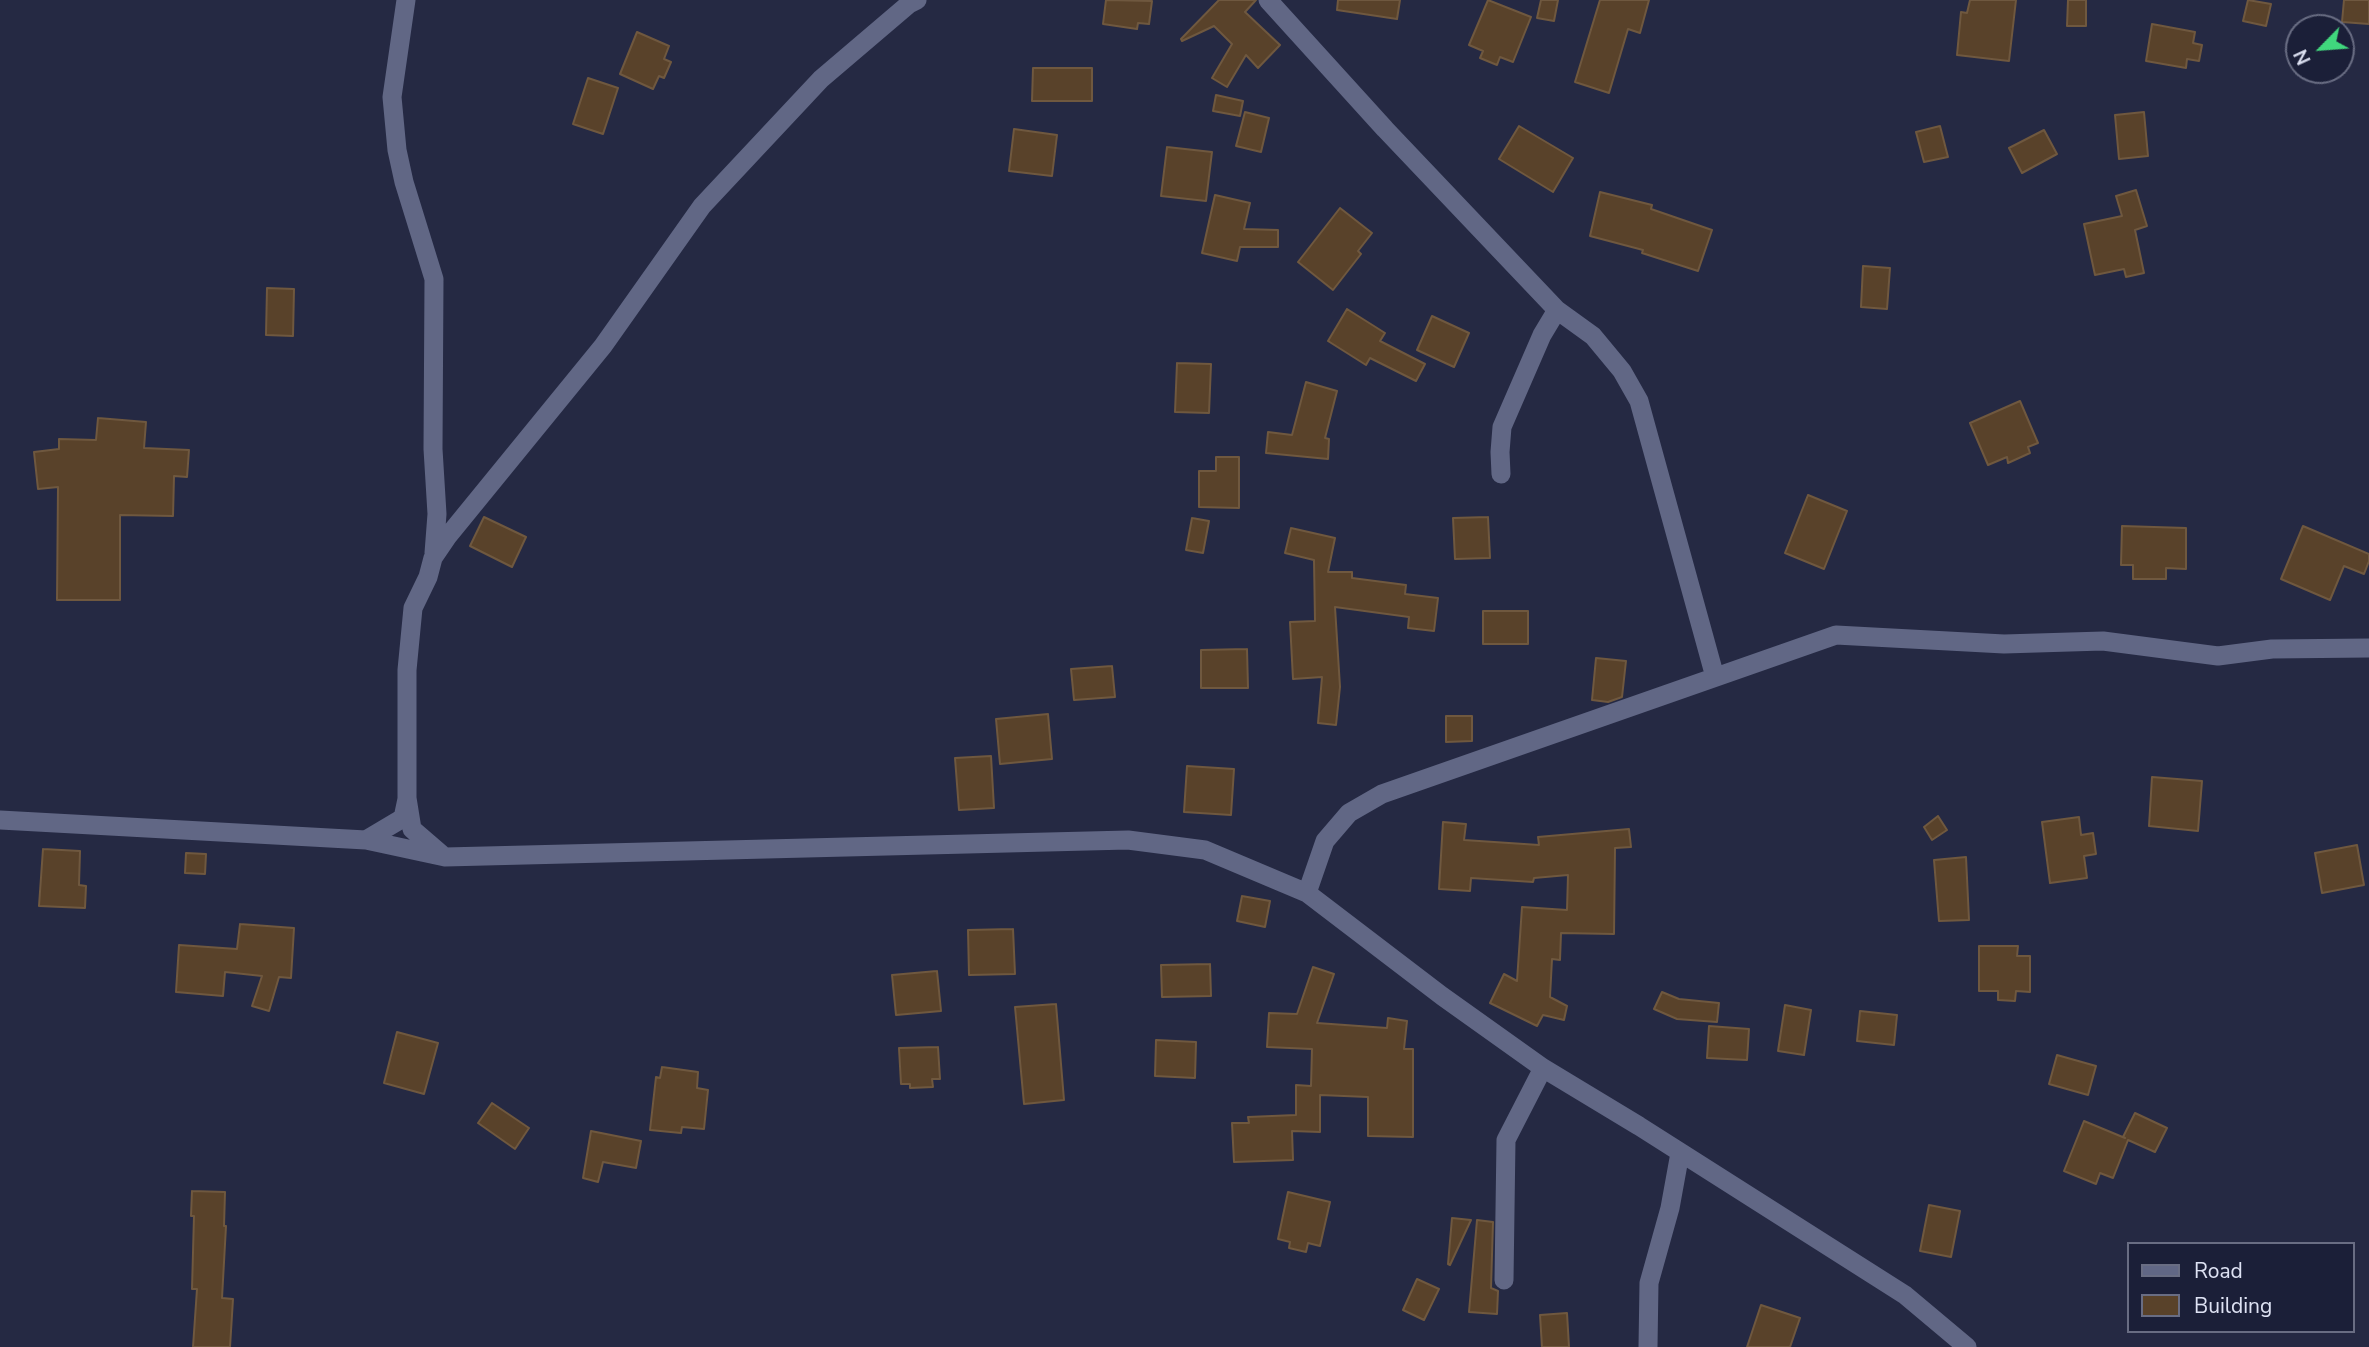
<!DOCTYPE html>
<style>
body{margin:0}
#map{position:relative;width:2369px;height:1347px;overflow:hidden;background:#252943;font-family:"Nunito Sans",sans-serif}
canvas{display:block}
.legend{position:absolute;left:2127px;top:1242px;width:228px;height:91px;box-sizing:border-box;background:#1b1f38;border:2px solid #696d83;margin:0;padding:9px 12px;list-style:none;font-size:21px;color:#dee2f3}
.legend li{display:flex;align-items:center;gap:14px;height:35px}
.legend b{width:35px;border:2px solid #696d83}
.north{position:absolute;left:2285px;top:14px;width:70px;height:70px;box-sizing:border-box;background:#1b1f38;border:2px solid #696d83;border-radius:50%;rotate:245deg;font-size:19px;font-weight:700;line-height:28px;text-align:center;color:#dee2f3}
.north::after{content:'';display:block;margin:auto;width:24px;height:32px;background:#40d77d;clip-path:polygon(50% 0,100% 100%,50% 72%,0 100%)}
</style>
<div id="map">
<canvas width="2369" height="1347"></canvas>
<ul class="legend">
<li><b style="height:9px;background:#616785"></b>Road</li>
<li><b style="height:19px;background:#59422a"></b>Building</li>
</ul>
<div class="north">N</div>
</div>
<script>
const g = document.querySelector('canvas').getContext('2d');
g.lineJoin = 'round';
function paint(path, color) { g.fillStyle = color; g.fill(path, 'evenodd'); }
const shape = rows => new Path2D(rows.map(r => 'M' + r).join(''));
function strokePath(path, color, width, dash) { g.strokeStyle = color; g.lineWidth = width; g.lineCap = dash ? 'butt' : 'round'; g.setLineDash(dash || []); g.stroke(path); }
const building = shape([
 [1106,0,1152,1,1149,24,1138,23,1137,29,1103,24,1106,0],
 [1219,0,1256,0,1245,12,1280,45,1258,68,1246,55,1227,87,1212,78,1232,44,1214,26,1182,41,1181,39,1219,0],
 [1338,0,1400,0,1397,19,1337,10,1338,0],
 [1488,0,1531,17,1513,62,1500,57,1497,65,1480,58,1483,51,1469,45,1488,0],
 [1541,0,1558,0,1554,21,1537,18,1541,0],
 [1600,0,1649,0,1640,33,1628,29,1609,93,1575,82,1600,0],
 [1970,0,2016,0,2009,61,1957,55,1961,12,1967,13,1970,0],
 [2068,0,2086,0,2086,26,2067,26,2068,0],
 [2248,0,2271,4,2266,26,2243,21,2248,0],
 [2344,0,2369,0,2369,24,2342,22,2344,0],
 [2152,24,2195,32,2193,43,2202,45,2199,61,2187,59,2186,68,2146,61,2152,24],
 [637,32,669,46,664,59,671,62,664,78,659,76,653,89,620,74,637,32],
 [1033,68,1092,68,1092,101,1032,101,1033,68],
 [588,78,618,88,603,134,573,124,588,78],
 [1216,95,1243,101,1240,116,1213,111,1216,95],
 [1245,112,1269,118,1261,152,1236,146,1245,112],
 [2144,112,2148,156,2119,159,2115,115,2144,112],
 [1519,126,1573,158,1553,192,1499,159,1519,126],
 [1940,126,1948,157,1924,162,1916,132,1940,126],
 [1014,129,1057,135,1052,176,1009,171,1014,129],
 [2044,130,2057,154,2022,173,2009,148,2044,130],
 [1167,147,1212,152,1206,201,1161,196,1167,147],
 [2136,190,2147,226,2135,230,2144,273,2126,277,2124,269,2095,275,2084,224,2122,216,2116,196,2136,190],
 [1600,192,1652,205,1651,209,1712,230,1698,271,1642,253,1643,250,1590,236,1600,192],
 [1215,195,1250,203,1244,229,1278,230,1278,247,1240,247,1237,261,1202,253,1215,195],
 [1340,208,1372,233,1358,251,1361,254,1333,290,1298,262,1340,208],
 [1863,266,1890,268,1887,309,1861,307,1863,266],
 [267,288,294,289,293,336,266,335,267,288],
 [1347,309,1385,333,1380,341,1425,364,1416,381,1370,358,1366,365,1328,341,1347,309],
 [1432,316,1469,333,1454,367,1417,350,1432,316],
 [1177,363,1211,364,1209,413,1175,412,1177,363],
 [1306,382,1337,391,1325,438,1329,439,1328,459,1266,453,1268,432,1292,435,1306,382],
 [2020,401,2038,443,2028,447,2030,453,2008,463,2007,457,1988,465,1970,423,2020,401],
 [98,418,146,422,144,448,189,450,187,477,174,476,173,516,120,515,120,600,57,600,58,487,38,489,34,452,59,449,59,439,96,440,98,418],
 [1216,457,1239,457,1239,508,1199,507,1199,471,1216,471,1216,457],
 [1808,495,1847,511,1824,569,1785,553,1808,495],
 [484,517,526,537,512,567,470,546,484,517],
 [1488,517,1490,558,1455,559,1453,518,1488,517],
 [1192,518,1209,521,1203,553,1186,550,1192,518],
 [2122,526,2186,528,2186,569,2166,568,2166,579,2133,579,2133,565,2121,565,2122,526],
 [2303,526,2369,554,2369,561,2364,574,2344,566,2330,600,2281,579,2303,526],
 [1291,528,1335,538,1328,572,1352,572,1352,578,1406,585,1405,594,1438,598,1434,631,1408,628,1409,617,1335,607,1340,687,1336,725,1318,723,1322,677,1293,679,1290,622,1315,621,1314,560,1285,553,1291,528],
 [1483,611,1528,611,1528,644,1483,644,1483,611],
 [1247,649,1248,688,1201,688,1201,650,1247,649],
 [1596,658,1626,661,1622,697,1608,702,1592,700,1596,658],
 [1112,666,1115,697,1074,700,1071,669,1112,666],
 [1048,714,1052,759,1000,764,996,719,1048,714],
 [1446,716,1472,716,1472,741,1446,742,1446,716],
 [991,756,994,808,959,810,955,758,991,756],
 [1187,766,1234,769,1231,815,1184,812,1187,766],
 [2152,777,2202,781,2198,831,2149,826,2152,777],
 [1938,816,1947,830,1932,840,1924,827,1938,816],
 [2079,817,2081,835,2093,833,2096,854,2084,856,2087,878,2050,883,2042,822,2079,817],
 [1443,822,1466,824,1464,840,1539,845,1538,837,1629,829,1631,847,1615,848,1614,934,1561,933,1560,960,1552,959,1550,997,1567,1006,1564,1020,1543,1015,1537,1026,1490,1003,1504,974,1517,981,1522,907,1567,910,1568,875,1534,878,1533,882,1471,878,1470,891,1439,889,1443,822],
 [2357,845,2364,885,2322,893,2315,853,2357,845],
 [43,849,80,851,79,885,86,886,85,908,39,906,43,849],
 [186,853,206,854,205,874,185,873,186,853],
 [1966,857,1969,920,1939,921,1934,860,1966,857],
 [1242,896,1270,901,1265,927,1237,921,1242,896],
 [240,924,294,928,291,978,279,977,269,1011,252,1006,262,976,225,972,223,996,176,992,179,945,237,949,240,924],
 [1013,929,1015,974,969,975,968,930,1013,929],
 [1979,946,2018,946,2017,956,2030,956,2030,992,2016,991,2015,1001,1998,1000,1998,991,1979,991,1979,946],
 [1210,964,1211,996,1162,997,1161,965,1210,964],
 [1313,967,1334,974,1317,1023,1387,1028,1388,1018,1407,1021,1404,1049,1413,1049,1413,1137,1368,1136,1368,1097,1320,1095,1320,1132,1292,1131,1293,1160,1234,1162,1232,1123,1249,1123,1248,1117,1296,1115,1296,1085,1311,1086,1312,1049,1267,1047,1269,1013,1297,1014,1313,967],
 [937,971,941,1011,896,1015,892,975,937,971],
 [1662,992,1679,999,1719,1003,1717,1022,1677,1019,1654,1009,1662,992],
 [1056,1004,1064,1100,1024,1104,1015,1007,1056,1004],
 [1785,1005,1811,1010,1804,1055,1778,1051,1785,1005],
 [1860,1011,1897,1015,1894,1045,1857,1041,1860,1011],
 [1709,1026,1749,1029,1747,1060,1707,1058,1709,1026],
 [397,1032,438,1043,424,1094,384,1083,397,1032],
 [1156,1040,1196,1042,1195,1078,1155,1076,1156,1040],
 [938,1047,940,1079,932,1079,933,1087,910,1088,910,1084,901,1084,899,1048,938,1047],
 [2057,1055,2096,1066,2088,1095,2049,1084,2057,1055],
 [662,1067,698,1072,697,1088,708,1090,704,1129,682,1127,681,1133,650,1130,656,1077,660,1078,662,1067],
 [492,1103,529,1128,515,1149,478,1123,492,1103],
 [2135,1113,2167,1128,2155,1152,2128,1140,2113,1178,2100,1173,2096,1184,2064,1171,2084,1121,2125,1138,2123,1137,2135,1113],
 [591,1131,641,1141,636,1168,603,1162,598,1182,583,1178,591,1131],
 [192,1191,225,1192,224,1226,226,1226,222,1298,233,1299,230,1347,193,1347,197,1289,192,1289,194,1216,191,1216,192,1191],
 [1288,1192,1330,1202,1320,1246,1308,1243,1306,1252,1289,1248,1290,1242,1278,1239,1288,1192],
 [1929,1205,1960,1211,1951,1257,1920,1251,1929,1205],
 [1452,1218,1471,1220,1450,1265,1448,1264,1452,1218],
 [1477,1220,1493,1222,1491,1288,1498,1291,1497,1314,1469,1312,1477,1220],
 [1417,1279,1439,1289,1424,1320,1403,1310,1417,1279],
 [1761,1305,1800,1318,1790,1347,1747,1347,1761,1305],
 [1567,1313,1569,1347,1542,1347,1540,1315,1567,1313]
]);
const minor = shape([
 [406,0,392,97,397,150,404,182,434,279,433,449,437,514,434,553],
 [1268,0,1385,129,1557,310],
 [1501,474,1500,452,1502,427,1542,335,1557,310,1593,336,1622,371,1639,401,1715,677],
 [0,820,366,840,445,857,1128,840,1205,850,1307,893,1442,996,1543,1068,1639,1126,1905,1295,1967,1347],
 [366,840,403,818,407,799],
 [441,854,412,829,407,798,407,670,413,608,428,577,433,558,448,536,603,346,702,206,821,79,909,4,917,0],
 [1307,893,1325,841,1349,813,1382,794,1836,635,2004,644,2103,641,2218,656,2272,649,2369,648],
 [1504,1280,1506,1140,1543,1068],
 [1648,1347,1649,1283,1670,1208,1680,1153]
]);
paint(building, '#59422a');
strokePath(building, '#6f583f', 2);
strokePath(minor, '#616785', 19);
</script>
